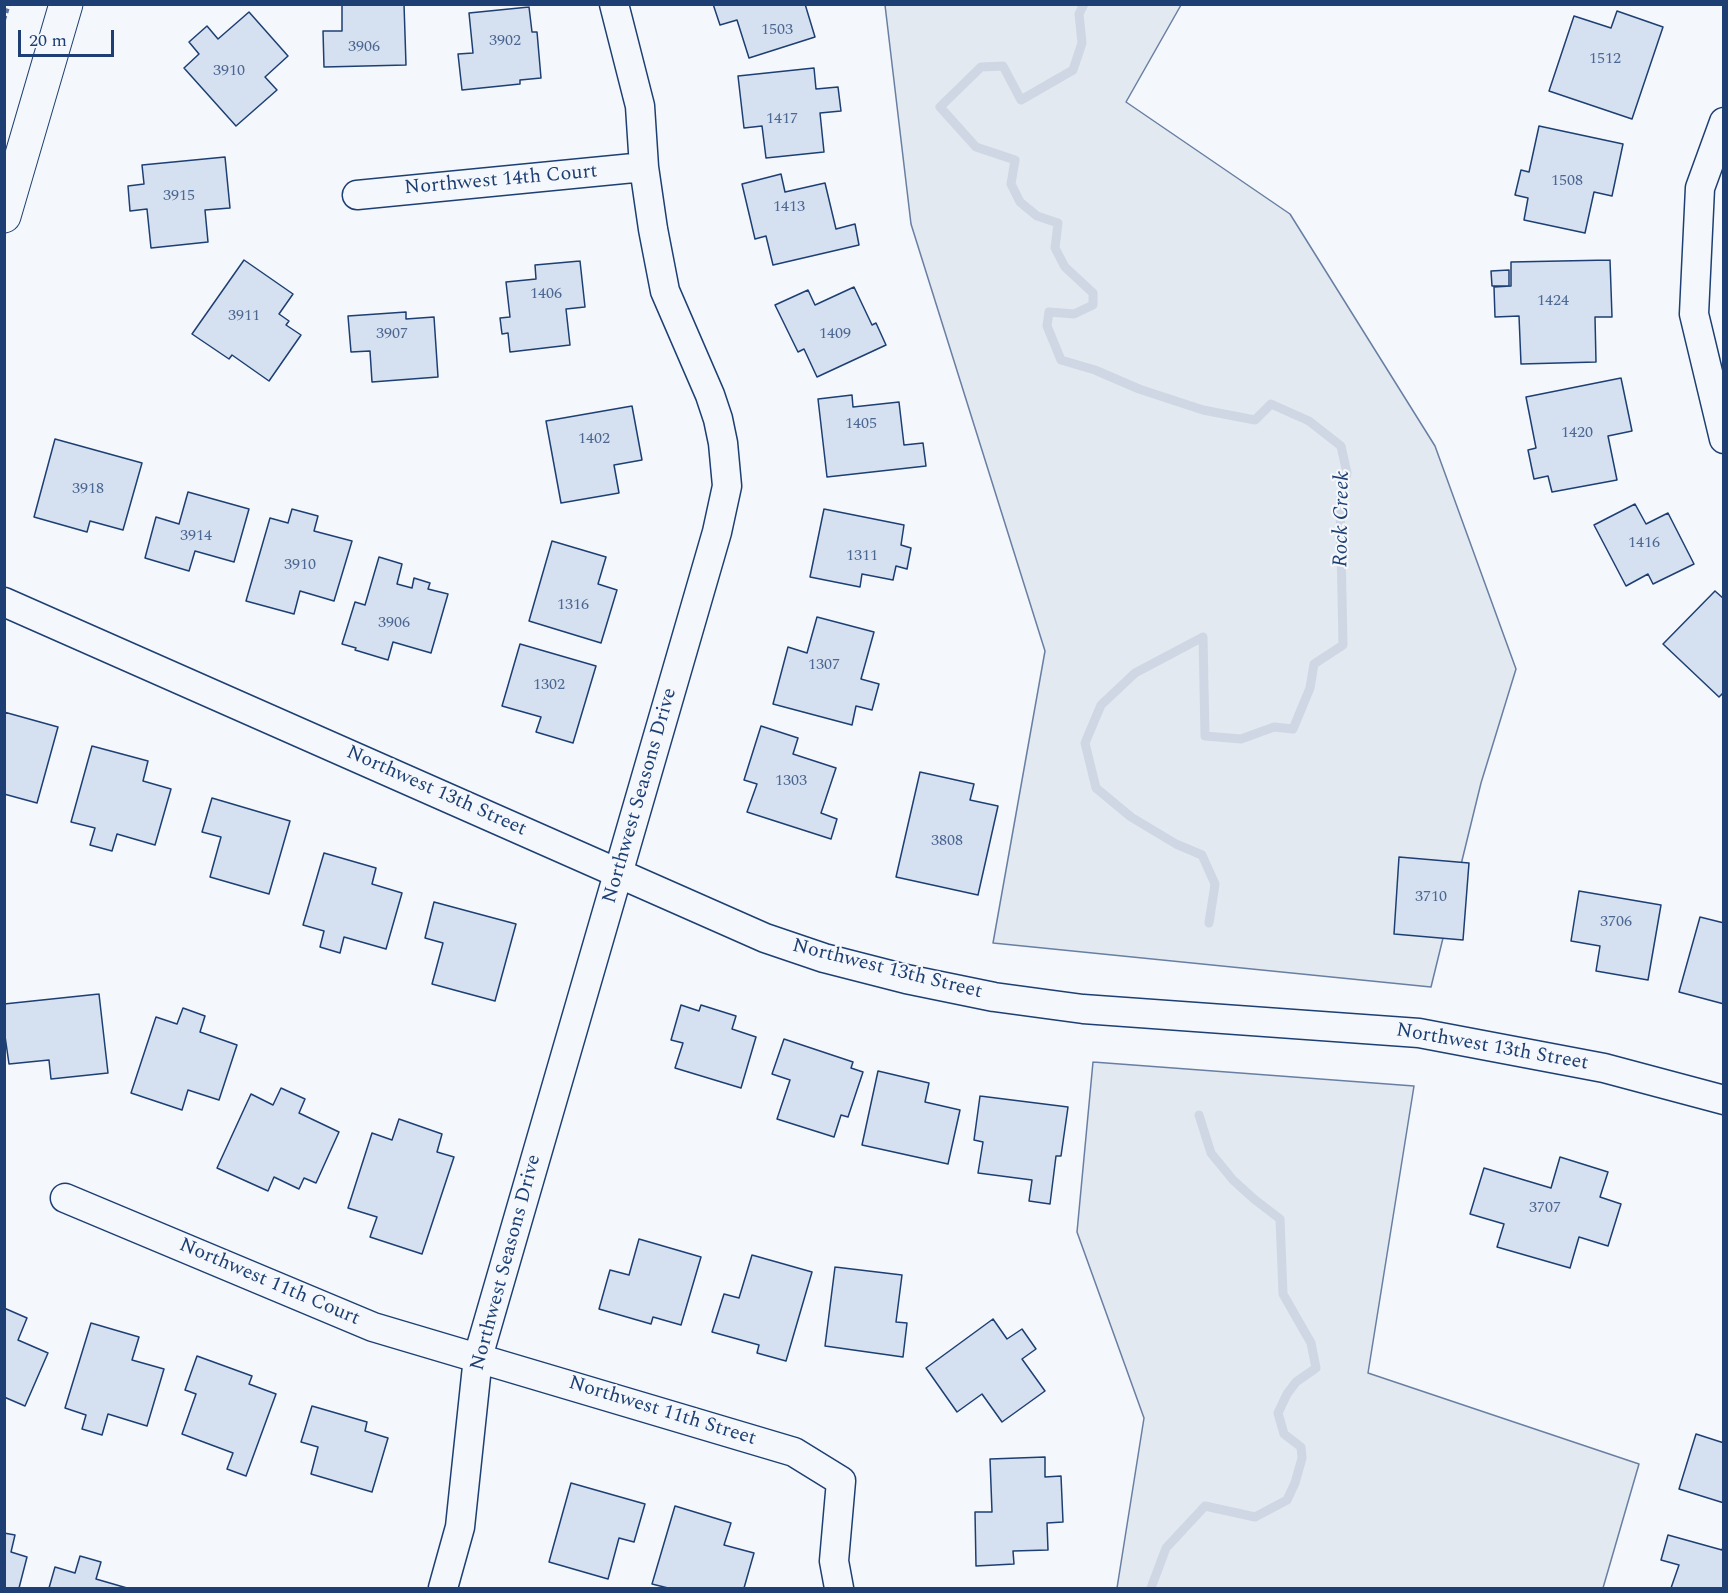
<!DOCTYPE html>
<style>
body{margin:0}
#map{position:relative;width:1728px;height:1593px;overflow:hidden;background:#f4f7fb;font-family:Spectral,serif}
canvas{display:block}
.frame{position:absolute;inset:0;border:6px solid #1d3f73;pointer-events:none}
.scale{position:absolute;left:18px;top:30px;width:96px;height:27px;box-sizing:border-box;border:3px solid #1d3f73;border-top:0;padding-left:8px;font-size:18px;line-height:21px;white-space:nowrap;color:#1d3f73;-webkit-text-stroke:4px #f4f7fb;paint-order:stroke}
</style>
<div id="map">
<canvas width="1728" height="1593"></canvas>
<div class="frame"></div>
<div class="scale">20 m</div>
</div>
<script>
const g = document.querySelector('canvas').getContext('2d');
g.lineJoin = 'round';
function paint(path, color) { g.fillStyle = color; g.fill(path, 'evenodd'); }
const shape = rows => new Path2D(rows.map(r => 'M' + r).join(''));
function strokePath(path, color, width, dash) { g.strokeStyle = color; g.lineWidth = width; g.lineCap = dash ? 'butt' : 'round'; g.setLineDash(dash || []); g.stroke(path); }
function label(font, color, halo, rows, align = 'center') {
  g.font = font + ' Spectral,serif'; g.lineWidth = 4.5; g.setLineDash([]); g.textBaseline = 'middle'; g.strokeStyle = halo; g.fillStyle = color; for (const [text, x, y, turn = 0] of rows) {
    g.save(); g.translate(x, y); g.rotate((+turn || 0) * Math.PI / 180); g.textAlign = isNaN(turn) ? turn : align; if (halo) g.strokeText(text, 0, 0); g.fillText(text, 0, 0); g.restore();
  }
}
const green = shape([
 [885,5,1181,5,1126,102,1290,214,1435,446,1516,669,1481,783,1431,987,993,943,1045,651,911,224,885,5],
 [1093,1062,1414,1086,1368,1373,1639,1464,1603,1588,1117,1588,1144,1418,1077,1232,1093,1062]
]);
const stream = shape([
 [1084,4,1079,14,1082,43,1073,70,1021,100,1003,66,981,67,940,107,976,147,1015,160,1011,184,1020,202,1037,216,1058,223,1055,248,1065,267,1093,293,1093,305,1074,314,1049,312,1047,326,1061,360,1095,370,1139,389,1203,410,1255,420,1271,404,1309,421,1341,446,1347,473,1340,499,1343,645,1314,664,1310,688,1293,729,1274,727,1241,739,1205,736,1203,637,1135,673,1101,705,1085,743,1096,788,1131,817,1176,844,1202,855,1215,884,1209,923],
 [1151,1588,1166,1548,1205,1506,1255,1517,1287,1500,1295,1483,1302,1458,1301,1447,1284,1434,1278,1413,1287,1394,1296,1382,1316,1368,1311,1343,1283,1294,1280,1219,1254,1199,1233,1180,1211,1153,1199,1115]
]);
const building = shape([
 [342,4,404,4,406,65,324,67,323,31,342,31,342,4],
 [713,4,805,4,815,37,749,58,737,20,720,25,713,4],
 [529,7,532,32,537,32,541,78,520,80,520,84,462,90,458,54,473,53,469,13,529,7],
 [1617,11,1663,27,1632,119,1549,91,1574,16,1611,28,1617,11],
 [249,12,288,56,265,77,277,90,236,126,184,68,199,54,189,42,207,26,218,39,249,12],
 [814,68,816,89,838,87,841,111,820,113,824,152,766,158,762,126,744,128,738,76,814,68],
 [1539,126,1623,144,1612,196,1594,192,1585,233,1524,220,1528,198,1515,195,1521,170,1529,172,1539,126],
 [225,157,230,208,205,210,208,242,151,248,147,209,130,211,128,186,144,184,142,165,225,157],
 [781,174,785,192,825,183,836,229,855,224,859,245,773,265,766,236,755,239,742,184,781,174],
 [244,260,293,294,279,314,289,321,286,325,301,335,269,381,232,355,229,359,192,334,244,260],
 [1610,260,1612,317,1595,317,1596,362,1521,364,1519,316,1495,317,1494,287,1511,286,1511,262,1610,260],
 [580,261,585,307,566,309,570,345,510,352,508,333,502,334,500,318,510,317,506,282,536,279,535,265,580,261],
 [1509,270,1509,286,1492,286,1491,271,1509,270],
 [854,287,872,325,876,323,886,345,817,377,804,349,798,352,775,305,808,290,815,305,854,287],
 [406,312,406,319,434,317,438,377,372,382,370,351,351,352,348,316,406,312],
 [1621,378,1632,431,1608,436,1617,480,1552,492,1548,476,1534,479,1528,450,1536,448,1526,397,1621,378],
 [852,395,853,407,899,402,904,445,923,443,926,466,827,477,818,399,852,395],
 [632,406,642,460,614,465,619,493,561,503,546,421,632,406],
 [55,439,142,463,123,530,90,521,87,532,34,517,55,439],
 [188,492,249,509,234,562,195,551,189,571,145,558,156,517,179,524,188,492],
 [1635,504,1646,524,1668,513,1694,564,1653,584,1648,574,1626,586,1594,525,1635,504],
 [292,509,318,516,314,531,352,541,334,601,300,591,294,614,246,601,270,518,288,523,292,509],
 [824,509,904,525,901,545,911,548,907,569,896,566,893,580,862,574,860,587,810,577,824,509],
 [552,541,606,557,598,584,617,590,601,643,529,621,552,541],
 [379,557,402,564,397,584,412,588,414,578,430,583,428,589,448,594,431,653,393,642,388,660,355,650,356,648,342,644,355,602,365,605,379,557],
 [1715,591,1724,599,1724,692,1719,697,1663,644,1715,591],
 [817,617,874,632,861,679,879,684,872,710,856,706,852,725,773,704,788,647,807,653,817,617],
 [520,644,596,666,573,743,536,732,541,717,502,706,520,644],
 [4,712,58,727,37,803,4,794,4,712],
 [761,726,798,738,793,754,836,768,821,813,837,819,831,839,747,812,757,784,744,780,761,726],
 [92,746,148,761,143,781,171,789,155,845,117,834,112,851,90,845,95,828,71,822,92,746],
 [920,772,974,784,970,800,998,806,978,895,896,877,920,772],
 [212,798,290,821,269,894,210,877,221,837,202,832,212,798],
 [324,853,376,868,372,884,402,893,386,949,344,937,340,953,320,947,324,931,303,925,324,853],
 [1399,857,1469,863,1463,940,1394,934,1399,857],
 [1579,891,1661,905,1648,980,1596,971,1600,946,1571,941,1579,891],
 [434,902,516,924,495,1001,432,984,443,943,425,938,434,902],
 [1700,917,1724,923,1724,1004,1679,992,1700,917],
 [99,994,108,1073,51,1079,49,1060,9,1064,4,1029,4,1004,99,994],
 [681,1005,699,1011,701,1005,736,1016,732,1029,756,1037,741,1088,675,1068,683,1043,671,1040,681,1005],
 [183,1008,205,1016,200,1032,237,1045,219,1100,188,1090,182,1110,131,1093,156,1017,177,1024,183,1008],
 [784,1039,853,1062,851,1068,863,1072,848,1117,841,1115,834,1137,777,1119,790,1080,772,1074,784,1039],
 [878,1071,929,1083,925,1102,960,1110,948,1164,862,1145,878,1071],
 [281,1088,305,1099,299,1113,339,1132,316,1183,304,1178,299,1189,274,1177,268,1191,217,1168,251,1094,273,1105,281,1088],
 [980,1096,1068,1107,1061,1156,1056,1156,1050,1204,1029,1201,1032,1180,978,1173,983,1142,974,1140,980,1096],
 [399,1119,442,1134,437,1152,454,1157,422,1254,370,1237,377,1217,348,1208,372,1133,392,1140,399,1119],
 [1560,1157,1608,1172,1600,1197,1621,1204,1608,1246,1579,1237,1570,1268,1497,1247,1504,1224,1470,1214,1484,1168,1551,1188,1560,1157],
 [639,1239,701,1257,681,1325,653,1317,651,1324,599,1309,610,1270,629,1275,639,1239],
 [752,1255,812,1272,786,1361,757,1353,759,1345,712,1332,724,1294,739,1298,752,1255],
 [835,1267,902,1275,896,1322,907,1323,903,1357,825,1346,835,1267],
 [4,1308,27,1318,18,1340,48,1353,25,1406,4,1397,4,1308],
 [993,1319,1007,1339,1022,1329,1036,1349,1022,1359,1045,1391,1002,1422,982,1394,957,1412,926,1368,993,1319],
 [91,1323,139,1337,132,1360,164,1369,147,1426,108,1414,102,1435,82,1429,86,1415,65,1408,91,1323],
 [197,1356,252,1376,249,1384,276,1394,246,1476,227,1469,233,1453,182,1434,196,1394,185,1390,197,1356],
 [312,1406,367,1422,365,1431,388,1438,372,1492,311,1474,318,1447,301,1442,312,1406],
 [1696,1434,1724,1443,1724,1503,1679,1489,1696,1434],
 [1045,1457,1045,1477,1061,1476,1063,1522,1047,1523,1048,1550,1013,1551,1014,1564,976,1566,975,1512,992,1512,990,1459,1045,1457],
 [571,1483,645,1504,634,1542,619,1538,608,1579,549,1562,571,1483],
 [675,1506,731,1523,724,1545,754,1553,744,1588,668,1588,652,1584,675,1506],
 [4,1533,15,1535,11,1552,27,1557,19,1588,4,1588,4,1533],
 [1668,1535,1722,1550,1724,1544,1724,1588,1671,1588,1679,1565,1661,1560,1668,1535],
 [80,1556,101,1562,96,1579,127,1588,49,1588,55,1567,75,1573,80,1556]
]);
const path = shape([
 [4,20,9,4]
]);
const street = shape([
 [1724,122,1700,188,1694,314,1724,439],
 [357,195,644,167],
 [4,602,765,938,824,958,906,979,994,997,1083,1009,1419,1033,1604,1068,1724,1100],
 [65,1198,373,1327,794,1452,841,1481,834,1561,839,1588],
 [443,1588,460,1527,478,1357,717,532,727,486,723,443,718,419,710,395,665,291,653,229,644,167,640,106,614,4]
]);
const secondary = shape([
 [4,216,66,4]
]);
const numberNames = [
 ["1503",777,31],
 ["3902",505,42],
 ["3906",364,48],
 ["1512",1605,60],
 ["3910",229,72],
 ["1417",782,120],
 ["1508",1567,182],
 ["3915",179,197],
 ["1413",789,208],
 ["1406",546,295],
 ["1424",1553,302],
 ["3911",244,317],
 ["3907",392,335],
 ["1409",835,335],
 ["1405",861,425],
 ["1420",1577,434],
 ["1402",594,440],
 ["3918",88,490],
 ["3914",196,537],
 ["1416",1644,544],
 ["1311",862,557],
 ["3910",300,566],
 ["1316",573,606],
 ["3906",394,624],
 ["1307",824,666],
 ["1302",549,686],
 ["1303",791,782],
 ["3808",947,842],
 ["3710",1431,898],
 ["3706",1616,923],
 ["3707",1545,1209]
];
const streetNames = [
 ["Northwest 14th Court",501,181,-5],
 ["Northwest 13th Street",436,792,24],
 ["Northwest Seasons Drive",641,796,-74],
 ["Northwest 13th Street",887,970,14],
 ["Northwest 13th Street",1492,1048,10],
 ["Northwest Seasons Drive",507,1263,-75],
 ["Northwest 11th Court",269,1283,23],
 ["Northwest 11th Street",662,1412,17]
];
const waterNames = [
 ["Rock Creek",1343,519,-89]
];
paint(green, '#e3e9f0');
strokePath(green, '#687fa3', 1.5);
strokePath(stream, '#cfd7e4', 9);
paint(building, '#d5e0f0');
strokePath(building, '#1d3f73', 1.5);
strokePath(street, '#1d3f73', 31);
strokePath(secondary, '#1d3f73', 35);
strokePath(path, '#5e769c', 4, [4.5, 3]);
strokePath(street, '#f4f7fb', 28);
strokePath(secondary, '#f4f7fb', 33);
label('16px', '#4b6792', null, numberNames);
label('20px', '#1d3f73', '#f4f7fb', streetNames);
label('italic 21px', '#1d3f73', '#f4f7fb', waterNames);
</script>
